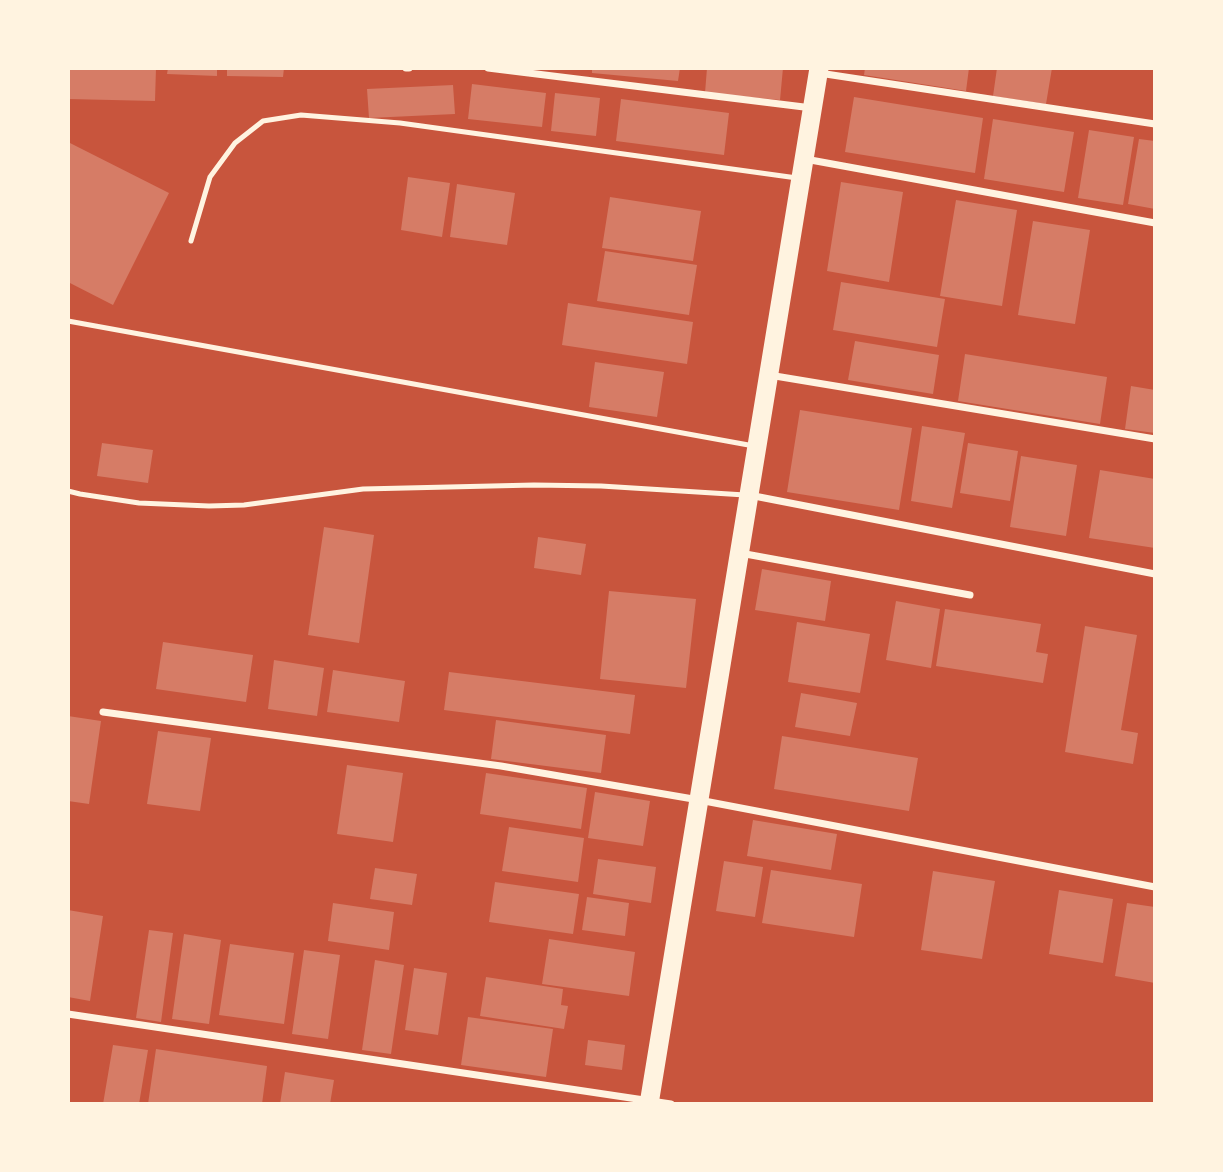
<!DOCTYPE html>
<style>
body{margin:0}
#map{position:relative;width:1223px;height:1172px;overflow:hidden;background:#c8553d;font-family:Cabin,sans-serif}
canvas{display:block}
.frame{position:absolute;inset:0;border:70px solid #fff3e0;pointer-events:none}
</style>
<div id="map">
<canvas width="1223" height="1172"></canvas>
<div class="frame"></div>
</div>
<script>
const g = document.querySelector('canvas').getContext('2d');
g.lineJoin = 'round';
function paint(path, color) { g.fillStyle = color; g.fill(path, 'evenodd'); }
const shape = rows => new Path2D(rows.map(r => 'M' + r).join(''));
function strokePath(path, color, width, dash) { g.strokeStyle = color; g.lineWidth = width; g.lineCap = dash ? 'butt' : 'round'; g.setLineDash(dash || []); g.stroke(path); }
const building = shape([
 [68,68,156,68,155,101,68,99],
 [168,68,217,68,217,76,167,74],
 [227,68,284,68,283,77,227,76],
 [592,68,680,68,678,81,592,73],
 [707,68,783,68,780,100,705,93],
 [865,68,969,68,966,91,864,75],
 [997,68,1052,68,1046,104,993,96],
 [472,84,546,93,542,127,468,119],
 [453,85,455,114,369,118,367,89],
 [555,93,600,98,596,136,551,131],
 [854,97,983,118,975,173,845,152],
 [621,99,729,113,724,155,616,141],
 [993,119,1074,132,1064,192,984,179],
 [1089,130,1134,137,1123,205,1078,198],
 [1139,139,1155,141,1155,209,1128,204],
 [68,142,169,193,113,305,68,282],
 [408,177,450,183,442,237,401,230],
 [841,182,903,192,889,282,827,271],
 [457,184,515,193,507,245,450,237],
 [610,197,701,211,693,261,602,248],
 [956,200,1017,210,1002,306,940,296],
 [1033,221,1090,230,1075,324,1018,315],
 [605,251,697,265,689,315,597,301],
 [841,282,945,299,937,347,833,330],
 [568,303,693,322,687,364,562,345],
 [855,341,939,355,933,394,848,380],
 [965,354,1107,377,1100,424,958,401],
 [595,362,664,372,657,417,589,407],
 [1131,386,1155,390,1155,433,1125,429],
 [800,410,912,428,899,510,787,492],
 [922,426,965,433,952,508,911,501],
 [102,443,153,450,148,483,97,476],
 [968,443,1018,451,1010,501,960,493],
 [1021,456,1077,465,1066,536,1010,527],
 [1100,470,1155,479,1155,548,1089,538],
 [324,527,374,535,359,643,308,635],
 [538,537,586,544,581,575,534,568],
 [762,569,831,581,825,621,755,610],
 [609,591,696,599,686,688,600,679],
 [896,601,940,609,931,668,886,660],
 [945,609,1041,624,1036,652,1048,654,1043,683,936,666],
 [797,622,870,634,860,693,788,682],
 [1085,626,1137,635,1121,730,1138,733,1133,764,1065,752],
 [163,642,253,655,246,702,156,689],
 [274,660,324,668,317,716,268,709],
 [333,670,405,681,399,722,327,712],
 [449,672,635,695,630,734,444,710],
 [801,693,857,703,850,736,795,727],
 [68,716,101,721,89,804,68,801],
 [496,720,606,735,601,773,491,759],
 [158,731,211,738,200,811,147,804],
 [782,736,918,758,909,811,774,789],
 [347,765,403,773,393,842,337,834],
 [486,773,587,788,581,829,480,814],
 [595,792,650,801,643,846,588,838],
 [753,820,837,834,831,870,747,856],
 [509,827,584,838,578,882,502,871],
 [598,859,656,867,651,903,593,894],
 [724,861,763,867,755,917,716,911],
 [375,868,417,874,412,905,370,899],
 [771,870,862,884,854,937,762,923],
 [933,871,995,881,982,959,921,950],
 [495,882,579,894,573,934,489,922],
 [1059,890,1113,899,1103,963,1049,954],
 [587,897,629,903,625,936,582,930],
 [333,903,394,912,389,950,328,941],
 [1127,903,1155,907,1155,983,1115,976],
 [68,910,103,916,90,1001,68,997],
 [149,930,173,933,161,1022,136,1018],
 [184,934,221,940,209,1024,172,1019],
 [549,939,635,952,629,996,542,984],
 [230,944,294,953,284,1024,219,1015],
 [304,950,340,955,328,1039,292,1034],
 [375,960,404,965,391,1054,362,1050],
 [414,968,447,973,438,1035,405,1030],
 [486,977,563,989,561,1005,568,1006,564,1029,480,1016],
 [468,1017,553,1029,546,1077,461,1065],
 [588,1040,625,1045,622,1070,585,1065],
 [113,1045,148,1050,139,1104,103,1104],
 [156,1049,267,1066,262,1104,148,1104],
 [285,1072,334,1080,330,1104,280,1104]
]);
const service = shape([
 [191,241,210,177,235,143,263,121,301,115,400,123,797,178],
 [68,321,754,446],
 [68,491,80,494,139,503,209,506,244,505,363,489,534,485,601,486,745,495]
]);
const minor = shape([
 [406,68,409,68],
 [488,68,812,108],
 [819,73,1155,124],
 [805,159,1155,223],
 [769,375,1155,439],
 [749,495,1155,574],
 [740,553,970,595],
 [103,712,501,766,699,800,1155,887],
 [68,1014,671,1104]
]);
const trunk = shape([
 [649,1104,819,68]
]);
paint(building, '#d67c66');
strokePath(service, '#fff3e0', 5);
strokePath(minor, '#fff3e0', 7);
strokePath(trunk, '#fff3e0', 19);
</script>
